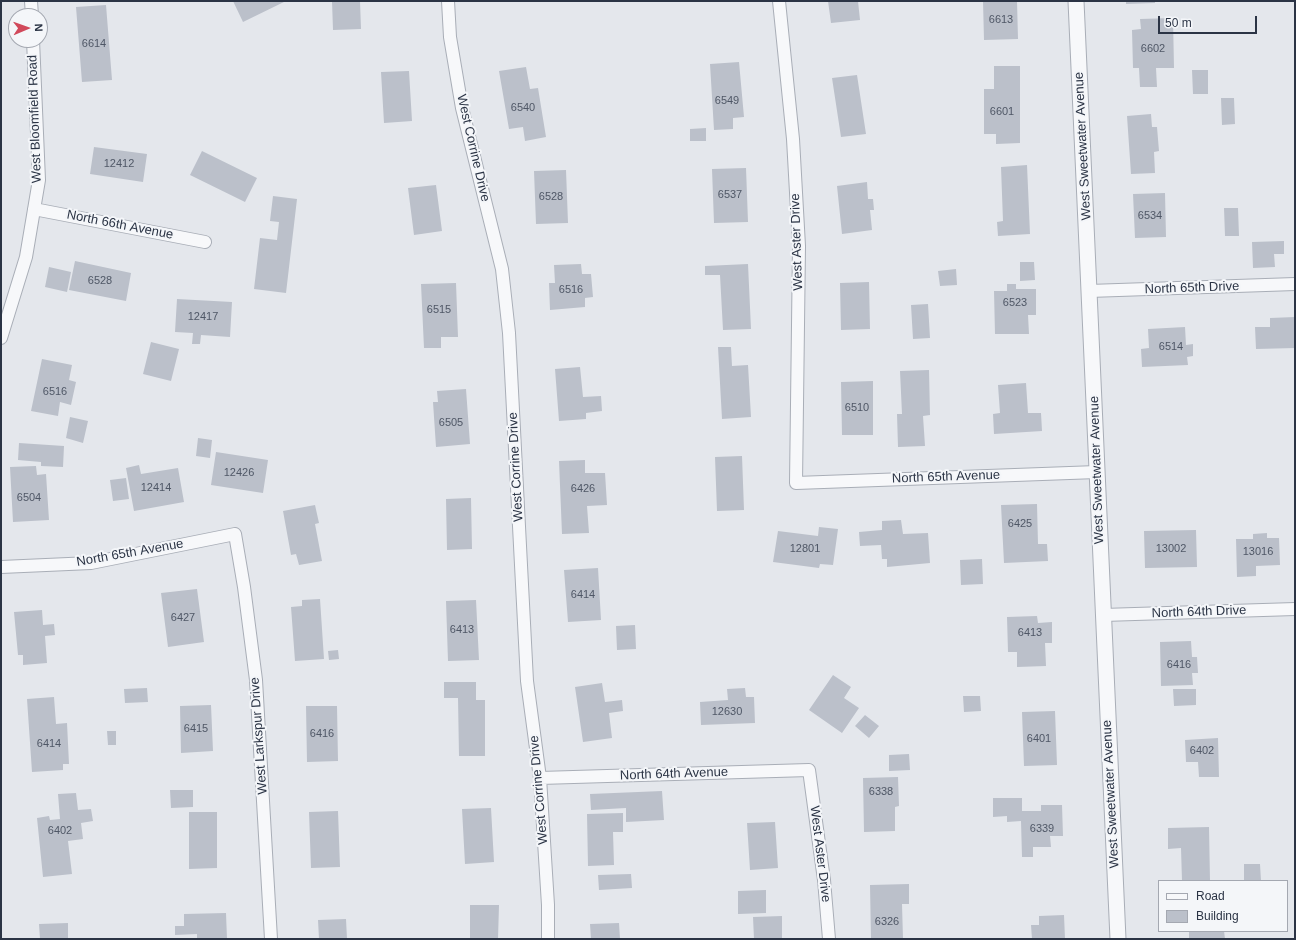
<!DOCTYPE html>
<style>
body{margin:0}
#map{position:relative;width:1296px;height:940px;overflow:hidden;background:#e4e7ec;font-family:Arial,sans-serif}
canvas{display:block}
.frame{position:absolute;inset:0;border:2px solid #2b3445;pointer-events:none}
.legend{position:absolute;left:1158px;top:880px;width:130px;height:52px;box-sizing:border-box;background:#f4f6f9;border:1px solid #a4a8b1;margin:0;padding:5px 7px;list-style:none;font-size:12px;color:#2b3445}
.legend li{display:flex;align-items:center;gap:8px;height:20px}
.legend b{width:20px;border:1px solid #a4a8b1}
.north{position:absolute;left:8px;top:8px;width:40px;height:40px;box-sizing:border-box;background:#f4f6f9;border:1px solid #a4a8b1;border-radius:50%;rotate:88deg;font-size:11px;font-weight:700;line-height:16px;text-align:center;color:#2b3445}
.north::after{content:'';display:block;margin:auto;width:14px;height:18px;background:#d1495b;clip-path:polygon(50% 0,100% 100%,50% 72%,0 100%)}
.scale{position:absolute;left:1158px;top:16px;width:99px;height:18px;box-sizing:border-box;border:2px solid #2b3445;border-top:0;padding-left:5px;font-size:12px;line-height:14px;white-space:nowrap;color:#2b3445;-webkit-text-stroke:3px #f4f6f9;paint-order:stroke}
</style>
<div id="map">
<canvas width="1296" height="940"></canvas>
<div class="frame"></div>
<ul class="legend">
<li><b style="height:5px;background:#f7f8fa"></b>Road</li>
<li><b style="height:11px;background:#bbc0ca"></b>Building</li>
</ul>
<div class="north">N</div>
<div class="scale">50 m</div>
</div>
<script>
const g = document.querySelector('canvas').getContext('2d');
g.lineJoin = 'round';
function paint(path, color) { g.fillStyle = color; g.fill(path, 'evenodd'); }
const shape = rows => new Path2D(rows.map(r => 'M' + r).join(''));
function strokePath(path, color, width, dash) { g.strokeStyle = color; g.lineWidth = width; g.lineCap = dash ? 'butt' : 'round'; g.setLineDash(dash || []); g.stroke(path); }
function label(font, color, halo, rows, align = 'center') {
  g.font = font + ' Arial,sans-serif'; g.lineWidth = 4; g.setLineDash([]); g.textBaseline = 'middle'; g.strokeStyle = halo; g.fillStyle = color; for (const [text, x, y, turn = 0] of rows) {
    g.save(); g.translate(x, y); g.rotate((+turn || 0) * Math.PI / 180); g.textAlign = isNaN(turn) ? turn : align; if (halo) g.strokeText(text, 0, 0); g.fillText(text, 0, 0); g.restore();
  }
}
const building = shape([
 [233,1,286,1,243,22],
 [332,1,360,1,361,29,333,30],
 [828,1,858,1,860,20,831,23],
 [983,1,1017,1,1018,39,984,40],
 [1126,1,1155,1,1155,3,1126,4],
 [106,5,112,80,82,82,76,7],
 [1173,18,1174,68,1156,68,1157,87,1140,87,1139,68,1133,68,1132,30,1141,29,1140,19],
 [739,62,744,117,733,118,733,129,714,130,710,64],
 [994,66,1020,66,1020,143,996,144,996,134,984,134,984,89,994,89],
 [526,67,530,89,538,88,546,137,525,141,523,127,509,129,499,71],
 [1192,70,1208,70,1208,94,1193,94],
 [409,71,412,121,384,123,381,72],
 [857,75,866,134,841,137,832,78],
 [1221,98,1234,98,1235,124,1222,125],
 [1151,114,1152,127,1157,127,1159,151,1154,152,1155,173,1131,174,1127,116],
 [706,128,706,141,690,141,690,129],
 [94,147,147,154,143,182,90,174],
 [202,151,257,178,245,202,190,175],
 [1027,165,1030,234,998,236,997,222,1003,221,1001,167],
 [746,168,748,222,714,223,712,169],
 [566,170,568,223,536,224,534,171],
 [867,182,868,199,873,199,874,210,870,210,872,230,842,234,837,186],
 [436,185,442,231,414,235,408,188],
 [1165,193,1166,237,1135,238,1133,194],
 [273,196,297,199,286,293,254,289,260,238,277,240,279,222,270,221],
 [1224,208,1238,208,1239,236,1225,236],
 [1284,241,1284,254,1274,254,1275,267,1253,268,1252,242],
 [75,261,131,273,126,301,69,290],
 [1020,262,1034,262,1035,280,1020,281],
 [581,264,582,274,591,274,593,297,585,298,585,307,550,310,549,283,555,283,554,265],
 [748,264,751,329,723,330,720,275,705,275,705,266],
 [49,267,71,272,67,292,45,287],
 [956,269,957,285,940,286,938,271],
 [869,282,870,329,841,330,840,283],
 [456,283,458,337,441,337,441,348,424,348,421,284],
 [1007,284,1016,284,1016,289,1036,289,1036,315,1028,315,1029,334,995,334,994,291,1007,291],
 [177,299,232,302,230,337,201,335,200,344,192,344,193,333,175,332],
 [928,304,930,338,913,339,911,305],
 [1295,317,1295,348,1256,349,1255,327,1270,327,1270,318],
 [1185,327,1186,345,1193,344,1193,356,1187,357,1188,365,1142,367,1141,349,1149,348,1148,329],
 [151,342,179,349,171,381,143,374],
 [718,347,731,347,732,366,748,365,751,417,722,419],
 [42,359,72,365,69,380,76,382,71,405,60,402,58,416,31,411],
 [580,367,583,397,601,396,602,411,586,413,586,419,559,421,555,369],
 [929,370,930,415,923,416,925,446,898,447,897,414,902,414,900,371],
 [873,381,873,435,842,435,841,382],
 [1026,383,1028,413,1041,413,1042,431,994,434,993,414,1000,413,998,385],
 [466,389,470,444,436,447,433,402,438,402,437,391],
 [70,417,88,421,83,443,66,438],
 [198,438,212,440,210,458,196,456],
 [19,443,64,446,63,467,41,466,41,462,18,460],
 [216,452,268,460,263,493,211,485],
 [742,456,744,510,717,511,715,457],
 [585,460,585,473,605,473,607,505,587,506,589,533,562,534,559,461],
 [139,465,141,474,178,468,184,502,134,511,126,468],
 [36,466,37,475,46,474,49,520,13,522,10,467],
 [126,478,129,499,113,501,110,480],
 [471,498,472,549,447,550,446,499],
 [1037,504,1038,544,1047,544,1048,561,1004,563,1001,505],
 [315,505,319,523,315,524,322,561,299,565,296,554,291,555,283,511],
 [901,520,903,534,928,533,930,563,887,567,887,559,882,559,881,545,860,546,859,532,882,530,882,521],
 [819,527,838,529,833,565,820,564,819,568,773,562,778,531,818,536],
 [1196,530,1197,567,1145,568,1144,531],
 [1267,533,1267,538,1279,538,1280,565,1256,566,1256,576,1237,577,1236,539,1253,539,1253,534],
 [982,559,983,584,961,585,960,560],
 [598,568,601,620,568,622,564,570],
 [197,589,204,642,168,647,161,593],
 [320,599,324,659,295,661,291,607,302,606,302,600],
 [476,600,479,660,448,661,446,601],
 [42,610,43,625,54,624,55,635,45,636,47,663,23,665,23,655,18,655,14,612],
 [1037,616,1038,623,1052,622,1052,643,1045,643,1046,666,1017,667,1017,652,1008,652,1007,617],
 [635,625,636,649,617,650,616,626],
 [1191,641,1192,657,1197,657,1198,673,1192,673,1193,685,1161,686,1160,642],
 [338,650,339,659,329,660,328,651],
 [833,675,851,687,844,698,859,708,842,733,809,710],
 [444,682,476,682,476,700,485,700,485,756,459,756,458,698,444,698],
 [602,683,605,702,622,700,623,711,609,713,612,738,583,742,575,687],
 [147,688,148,702,125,703,124,689],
 [745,688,746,697,754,697,755,723,701,725,700,702,728,700,727,689],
 [1173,689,1196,689,1196,705,1174,706],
 [963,696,980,696,981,711,964,712],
 [54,697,56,724,67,723,69,764,63,764,63,770,32,772,27,699],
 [211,705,213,751,181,753,180,706],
 [306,706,337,706,338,761,307,762],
 [1055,711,1057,765,1024,766,1022,712],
 [865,715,879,726,869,738,855,726],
 [107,731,116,731,116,745,108,745],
 [1218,738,1219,777,1199,777,1198,762,1186,762,1185,740],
 [909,754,910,770,889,771,889,755],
 [898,777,899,806,895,807,895,831,864,832,863,778],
 [170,790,193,790,193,807,171,808],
 [662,791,664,820,626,822,626,808,591,810,590,794],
 [76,793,78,810,91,809,93,821,81,823,83,839,68,841,72,874,43,877,37,818,49,816,50,820,60,819,58,794],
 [993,798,1022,798,1022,811,1041,811,1041,805,1062,805,1063,836,1050,836,1051,847,1033,847,1033,857,1022,857,1021,821,1007,822,1007,816,993,817],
 [491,808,494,862,465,864,462,809],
 [338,811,340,867,311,868,309,812],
 [189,812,217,812,217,868,189,869],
 [623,813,623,832,613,832,614,865,588,866,587,814],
 [775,822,778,868,750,870,747,823],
 [1209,827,1210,881,1182,881,1181,848,1168,849,1168,828],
 [1244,864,1260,864,1261,881,1244,881],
 [631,874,632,888,599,890,598,875],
 [909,884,909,904,902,904,903,939,871,939,870,885],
 [766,890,766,913,738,914,738,891],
 [470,905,499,905,498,939,470,939],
 [226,913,227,939,197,939,197,934,175,935,175,926,184,926,184,914],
 [1064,915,1065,939,1032,939,1031,925,1039,925,1039,916],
 [782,916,782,939,754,939,753,917],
 [346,919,347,939,319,939,318,920],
 [68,923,68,939,40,939,39,924],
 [619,923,620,939,591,939,590,924],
 [1189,931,1224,931,1225,939,1189,939]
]);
const minor = shape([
 [31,1,32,16],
 [448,1,450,37,462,108,502,269,509,333,527,681,540,778,548,905,548,939],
 [779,1,793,139,799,246,796,483,1097,472],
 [34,209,205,242],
 [1089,291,1295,284],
 [1,338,26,257,39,180,33,40],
 [1,567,91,563,235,534,244,587,256,680,271,939],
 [1103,615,1295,609],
 [540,778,809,770,824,880,829,939]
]);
const tertiary = shape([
 [1076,1,1118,939]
]);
const numberNames = [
 ["6613",1001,20],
 ["6614",94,44],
 ["6602",1153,49],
 ["6549",727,101],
 ["6540",523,108],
 ["6601",1002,112],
 ["12412",119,164],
 ["6537",730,195],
 ["6528",551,197],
 ["6534",1150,216],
 ["6528",100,281],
 ["6516",571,290],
 ["6523",1015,303],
 ["6515",439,310],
 ["12417",203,317],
 ["6514",1171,347],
 ["6516",55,392],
 ["6510",857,408],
 ["6505",451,423],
 ["12426",239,473],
 ["12414",156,488],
 ["6426",583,489],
 ["6504",29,498],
 ["6425",1020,524],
 ["12801",805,549],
 ["13002",1171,549],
 ["13016",1258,552],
 ["6414",583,595],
 ["6427",183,618],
 ["6413",462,630],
 ["6413",1030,633],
 ["6416",1179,665],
 ["12630",727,712],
 ["6415",196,729],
 ["6416",322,734],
 ["6401",1039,739],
 ["6414",49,744],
 ["6402",1202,751],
 ["6338",881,792],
 ["6339",1042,829],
 ["6402",60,831],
 ["6326",887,922]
];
const streetNames = [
 ["West Bloomfield Road",35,119,-92],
 ["West Sweetwater Avenue",1083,146,-93],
 ["West Corrine Drive",473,148,77],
 ["North 66th Avenue",120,225,11],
 ["West Aster Drive",797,242,-92],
 ["North 65th Drive",1192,288,-2],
 ["West Corrine Drive",516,467,-93],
 ["West Sweetwater Avenue",1097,470,-92],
 ["North 65th Avenue",946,477,-2],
 ["North 65th Avenue",130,553,-10],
 ["North 64th Drive",1199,612,-2],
 ["West Larkspur Drive",259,736,-94],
 ["North 64th Avenue",674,774,-2],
 ["West Corrine Drive",539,790,-95],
 ["West Sweetwater Avenue",1111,794,-93],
 ["West Aster Drive",820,854,83]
];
paint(building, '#bbc0ca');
strokePath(minor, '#a9aeb7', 14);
strokePath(tertiary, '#a9aeb7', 17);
strokePath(minor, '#f7f8fa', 12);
strokePath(tertiary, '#f7f8fa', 15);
label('11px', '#4f5766', null, numberNames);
label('13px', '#2b3445', '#f4f6f9', streetNames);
</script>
